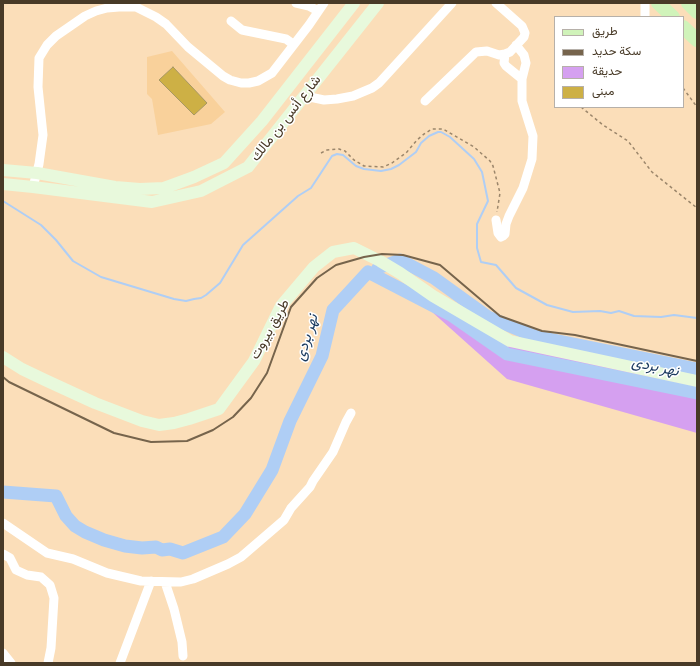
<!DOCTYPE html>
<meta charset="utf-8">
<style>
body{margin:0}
#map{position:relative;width:700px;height:666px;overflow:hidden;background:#fbdeb9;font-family:Overpass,Vazirmatn,sans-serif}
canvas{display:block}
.frame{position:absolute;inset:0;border:4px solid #483a27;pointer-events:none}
.legend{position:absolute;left:554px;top:16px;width:130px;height:92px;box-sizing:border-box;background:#fff;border:1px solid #b6b0a9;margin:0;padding:5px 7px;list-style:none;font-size:12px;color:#483a27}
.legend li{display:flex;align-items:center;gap:8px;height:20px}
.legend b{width:20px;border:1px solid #b6b0a9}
</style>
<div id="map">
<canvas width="700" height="666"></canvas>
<div class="frame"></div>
<ul class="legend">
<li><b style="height:5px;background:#d0f3ba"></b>طريق</li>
<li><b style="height:5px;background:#76644c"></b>سكة حديد</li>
<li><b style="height:11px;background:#d5a0f0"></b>حديقة</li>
<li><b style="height:11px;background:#cdb045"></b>مبنى</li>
</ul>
</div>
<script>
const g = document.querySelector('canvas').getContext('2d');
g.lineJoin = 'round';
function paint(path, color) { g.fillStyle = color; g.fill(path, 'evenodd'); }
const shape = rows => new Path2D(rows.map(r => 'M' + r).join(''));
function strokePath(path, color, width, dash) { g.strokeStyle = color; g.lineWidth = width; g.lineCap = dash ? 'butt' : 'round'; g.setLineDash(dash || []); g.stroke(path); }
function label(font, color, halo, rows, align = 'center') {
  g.font = font + ' Overpass,Vazirmatn,sans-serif'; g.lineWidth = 3; g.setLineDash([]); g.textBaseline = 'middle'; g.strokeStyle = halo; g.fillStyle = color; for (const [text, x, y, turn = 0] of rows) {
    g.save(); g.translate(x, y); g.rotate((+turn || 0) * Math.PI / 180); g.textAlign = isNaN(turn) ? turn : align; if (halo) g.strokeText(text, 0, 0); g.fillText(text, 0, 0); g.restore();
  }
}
const built = shape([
 [172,51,225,112,211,124,158,135,152,99,147,94,147,57]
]);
const green = shape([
 [412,294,465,324,509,345,697,386,697,433,507,379]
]);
const stream = shape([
 [3,201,41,225,56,240,73,261,101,277,174,299,186,301,194,299,201,298,206,295,220,283,243,245,298,196,311,188,332,156,337,154,343,155,356,166,364,169,381,171,391,169,399,165,416,152,421,143,429,136,438,132,441,132,450,137,474,159,482,172,488,201,477,224,477,248,481,262,496,265,516,288,547,305,573,312,600,311,611,313,619,311,634,316,661,317,674,315,697,318]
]);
const river = shape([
 [378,268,400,260,434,278,488,317,534,336,697,369],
 [3,492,56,496,66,516,75,526,85,532,104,540,125,546,142,548,156,547,162,550,170,549,183,553,223,537,245,514,272,470,290,421,322,356,333,310,368,272,451,315,507,354,697,393]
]);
const building = shape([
 [173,67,207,103,194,115,159,80,173,67]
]);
const path = shape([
 [683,88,697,107],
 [581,107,603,125,628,141,652,172,697,208],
 [321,153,327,150,339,149,345,151,354,160,364,166,383,167,392,163,406,153,417,140,424,134,432,129,443,129,474,147,490,161,493,166,500,193,497,212]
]);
const street = shape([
 [296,3,309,6,318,11],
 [645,3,645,17],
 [231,21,242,30,286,39,293,44],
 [505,54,504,63,506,66,522,79],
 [305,96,324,100,337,99,353,96,372,88,379,83,390,71,452,3],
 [425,101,476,52,487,51,499,55,505,54,510,52,524,37,525,33,522,26,496,3],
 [33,187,39,164,43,135,38,87,39,58,47,45,56,36,85,16,96,11,107,8,119,7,136,7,156,17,166,24,188,47,223,76,230,80,241,83,249,83,258,81,272,73,309,25,324,3],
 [496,220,498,233,501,237,503,236,505,234,506,224,509,216,523,188,532,159,533,136,522,101,522,79,526,63,524,55,516,45],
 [3,523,47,553,73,559,107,573,141,581,181,582,193,579,228,564,241,557,284,520,291,508,310,487,313,481,333,452,346,422,351,413],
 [3,554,10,558,16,570,27,575,41,577,50,585,54,598,51,648,48,663],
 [165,582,174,609,182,642,183,656],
 [3,653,11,663],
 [120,663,151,581]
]);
const secondary = shape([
 [3,170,37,173,115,187,140,189,164,188,194,177,224,163,262,121,354,3],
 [3,184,33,187,152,202,201,191,248,167,378,3],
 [3,357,22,369,45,380,95,403,142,421,159,425,174,423,189,419,219,409,254,361,281,306,314,267,333,252,354,248,380,261,400,273,433,296,510,341,697,381]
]);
const primary = shape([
 [658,3,673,17],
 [688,3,697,12],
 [683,27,697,40]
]);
const rail = shape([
 [3,377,9,382,114,433,151,442,187,441,213,430,233,417,251,398,267,373,291,307,317,278,336,265,364,257,382,254,403,255,440,265,500,316,542,331,575,335,697,361]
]);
const streetNames = [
 ["شارع أنس بن مالك",287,119,-52],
 ["طريق بيروت",271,330,-61]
];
const waterNames = [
 ["نهر بردى",308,338,-73],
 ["نهر بردى",655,368,12]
];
paint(built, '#f9d19b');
paint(green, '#d5a0f0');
strokePath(stream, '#afcef5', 2);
strokePath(river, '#afcef5', 13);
paint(building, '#cdb045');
strokePath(building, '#a79864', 1);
strokePath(path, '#9b866b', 1.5, [3, 3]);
strokePath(street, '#fff', 9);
strokePath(secondary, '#e8f9dc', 12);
strokePath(primary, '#d0f3ba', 14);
strokePath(rail, '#76644c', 2);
label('14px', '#483a27', '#fff', streetNames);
label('italic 15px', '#19395e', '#fff', waterNames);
</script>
